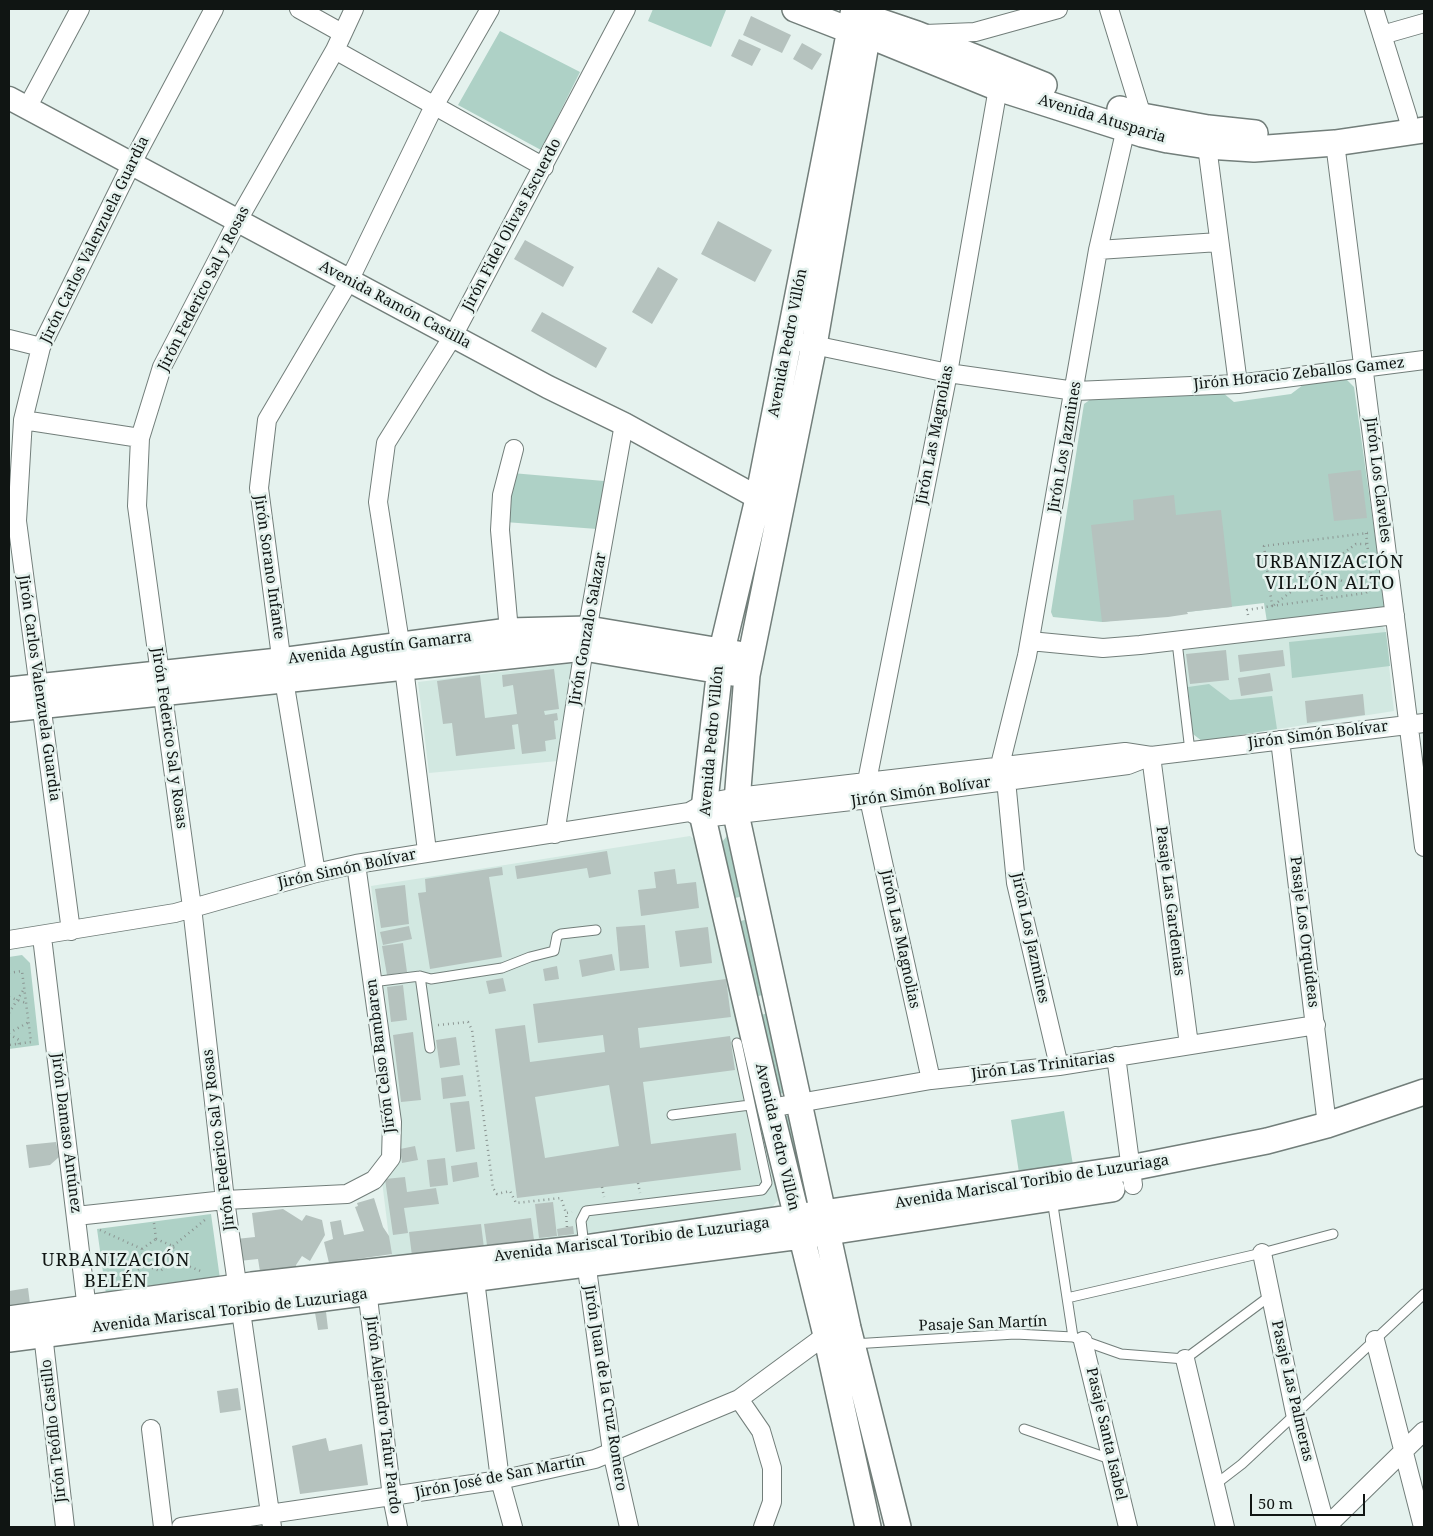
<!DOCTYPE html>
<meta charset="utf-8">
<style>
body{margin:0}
#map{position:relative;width:1433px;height:1536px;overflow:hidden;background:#e5f2ee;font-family:"Noto Serif",serif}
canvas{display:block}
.frame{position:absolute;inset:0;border:10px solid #101513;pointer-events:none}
.scale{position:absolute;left:1250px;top:1494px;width:115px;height:22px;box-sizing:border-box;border:2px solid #101513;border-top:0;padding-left:6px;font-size:15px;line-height:18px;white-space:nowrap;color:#101513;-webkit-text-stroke:4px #e5f2ee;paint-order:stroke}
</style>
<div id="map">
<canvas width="1433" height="1536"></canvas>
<div class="frame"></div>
<div class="scale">50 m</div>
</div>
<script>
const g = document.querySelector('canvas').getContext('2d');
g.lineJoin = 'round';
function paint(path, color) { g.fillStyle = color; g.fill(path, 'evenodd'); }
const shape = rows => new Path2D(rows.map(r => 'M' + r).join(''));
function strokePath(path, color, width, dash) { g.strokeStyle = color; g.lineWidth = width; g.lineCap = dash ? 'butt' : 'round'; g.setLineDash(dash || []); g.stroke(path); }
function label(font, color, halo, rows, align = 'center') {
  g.font = font + ' "Noto Serif",serif'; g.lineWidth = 5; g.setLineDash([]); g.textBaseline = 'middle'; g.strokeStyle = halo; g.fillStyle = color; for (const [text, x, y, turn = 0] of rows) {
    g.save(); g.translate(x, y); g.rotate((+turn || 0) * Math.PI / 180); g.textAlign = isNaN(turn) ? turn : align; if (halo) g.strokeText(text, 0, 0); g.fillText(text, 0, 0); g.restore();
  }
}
const built = shape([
 [1381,625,1385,629,1394,711,1202,741,1193,734,1183,650],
 [575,663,558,761,429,773,418,682],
 [690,836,694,839,779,1199,769,1211,392,1262,382,1181,392,1168,400,1146,401,1122,371,886]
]);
const green = shape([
 [653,9,722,9,726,10,711,47,648,21],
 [500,31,580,72,541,150,458,105],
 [1346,379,1354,387,1385,607,1267,622,1264,603,1102,622,1053,617,1051,612,1084,404,1091,399,1222,392,1234,402,1291,394,1303,385],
 [512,473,604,481,597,529,505,522],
 [1386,632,1390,666,1292,678,1289,642],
 [1209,684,1230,700,1272,696,1277,729,1202,741,1193,734,1188,687],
 [732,835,748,895,735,898,722,842,727,836],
 [752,918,769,993,755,997,737,922],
 [22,955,30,963,39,1045,9,1049,9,957],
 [775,1011,791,1092,778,1094,761,1015],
 [1064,1111,1073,1165,1019,1173,1011,1120],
 [795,1114,815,1200,803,1202,783,1117],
 [211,1214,220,1279,106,1294,97,1229]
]);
const building = shape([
 [751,16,791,35,782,53,743,35],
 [739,39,761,49,752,66,731,56],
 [802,43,822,54,812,70,793,59],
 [718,221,772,250,755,282,701,254],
 [525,240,574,267,563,287,514,259],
 [658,267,678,279,652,324,632,312],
 [542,312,607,348,596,368,531,331],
 [1361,470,1367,518,1334,521,1328,474],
 [1174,495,1176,515,1221,510,1232,607,1187,612,1188,614,1168,617,1102,622,1091,525,1134,520,1133,500],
 [1226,650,1229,680,1190,684,1186,654],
 [1283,650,1285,666,1240,672,1238,655],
 [554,669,559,709,544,711,545,715,557,713,558,720,554,721,556,739,545,741,546,751,522,754,518,724,512,725,515,749,456,756,452,723,443,724,437,681,480,675,485,718,517,714,513,685,503,687,502,675],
 [1270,673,1273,691,1241,696,1238,678],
 [1363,694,1365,715,1307,723,1305,701],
 [607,851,611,874,589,878,587,868,517,879,515,866],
 [502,867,503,875,489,877,502,957,430,969,418,893,426,892,425,879],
 [675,869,677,884,696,882,699,908,641,916,638,890,656,888,654,872],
 [405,885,409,924,381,928,375,889],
 [645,925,649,968,620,971,616,927],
 [409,926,412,939,383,945,380,932],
 [708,927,712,963,680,967,675,931],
 [403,943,407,972,387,975,382,946],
 [612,954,615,970,582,977,579,960],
 [557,966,559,979,545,981,543,969],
 [503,978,506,991,489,994,486,981],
 [726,979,731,1017,638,1028,640,1048,730,1036,735,1070,643,1082,651,1144,736,1133,741,1170,517,1198,495,1029,525,1025,530,1062,605,1052,603,1035,538,1043,533,1004],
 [609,1085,619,1146,545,1158,535,1097],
 [403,985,407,1020,391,1022,387,987],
 [413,1032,421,1100,401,1102,393,1035],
 [456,1037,460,1065,440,1068,436,1040],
 [463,1075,466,1096,443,1099,441,1078],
 [469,1101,475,1149,456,1152,450,1103],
 [56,1142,59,1157,50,1165,29,1168,26,1145],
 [415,1146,418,1160,402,1163,400,1149],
 [445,1158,448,1185,430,1187,427,1160],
 [477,1162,479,1177,453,1182,451,1166],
 [405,1177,407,1192,436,1188,439,1204,404,1208,408,1233,393,1235,385,1179],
 [374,1198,383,1227,389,1236,392,1254,329,1263,324,1242,333,1239,330,1222,341,1220,344,1235,364,1231,355,1207,358,1206,357,1203],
 [553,1202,557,1236,539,1238,535,1204],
 [283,1209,302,1221,306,1215,322,1220,325,1235,310,1261,302,1256,296,1265,297,1273,261,1278,258,1259,239,1261,236,1239,255,1237,252,1213],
 [531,1218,534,1240,487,1245,484,1224],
 [481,1224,484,1248,412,1256,409,1232],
 [573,1226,574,1234,558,1236,557,1229],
 [28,1288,31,1312,9,1315,9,1291],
 [325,1303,328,1329,318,1330,314,1307],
 [238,1388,241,1410,220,1413,217,1391],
 [326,1438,329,1451,362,1444,368,1485,300,1494,292,1446]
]);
const path = shape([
 [1366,533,1372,586],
 [1265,554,1310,567],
 '1309 570a10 10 0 1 1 20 0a10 10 0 1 1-20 0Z',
 [1327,565,1356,544,1367,544],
 [1327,575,1368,591],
 [1320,580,1322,599],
 [1274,605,1311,576],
 [1272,606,1366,593,1374,586],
 [1248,615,1247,610,1272,606,1264,546,1368,533],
 [9,973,22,971,31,1042,9,1045],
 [9,997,26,1003],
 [9,1013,24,989],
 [438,1025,468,1022,472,1030,493,1188,497,1194,510,1191,516,1203,561,1198,566,1213],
 [9,1033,29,1022],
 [9,1034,19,1040,19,1047],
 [638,1183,640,1193],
 [602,1187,604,1197],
 [154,1223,156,1239],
 [567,1227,566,1213,572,1212],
 [100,1230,142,1249],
 [156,1239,173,1246,176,1261,160,1271,145,1265,142,1249,156,1239],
 [173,1246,206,1219],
 [176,1261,203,1272],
 [122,1282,145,1265]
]);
const service = shape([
 [1177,642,1190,751],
 [420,976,430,1048],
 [372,982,420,976,431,979,502,968,530,957,554,951,557,936,561,934,596,930],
 [672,1115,750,1105],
 [1052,1199,1073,1337],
 [584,1246,581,1221,586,1211,762,1190,767,1183,737,1043],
 [1067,1298,1262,1253,1333,1234],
 [853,1344,1015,1334,1073,1337,1121,1354,1185,1359,1270,1296],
 [1024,1429,1113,1460],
 [1216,1484,1242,1464,1424,1294]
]);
const minor = shape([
 [299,9,342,33],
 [1109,9,1142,116],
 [1374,9,1408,118],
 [925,34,975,32,1058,9],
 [1382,35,1424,23],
 [335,50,544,167],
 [27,108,80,9],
 [1335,143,1424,847],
 [1207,146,1238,384],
 [1098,250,1219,242],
 [9,339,41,347],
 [804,343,948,373,1075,391,1238,384,1424,360],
 [23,420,140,438],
 [509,631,500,530,502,495,514,449],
 [1030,641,1103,648,1140,645,1395,615],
 [1280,740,1327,1125],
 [1151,756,1189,1045],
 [1000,765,1027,656,1098,250,1126,128],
 [1006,780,1016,883,1059,1066],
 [867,781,948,373,998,88],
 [869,799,931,1080],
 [693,814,703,818,869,799,1128,765,1151,756,1424,723],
 [555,834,584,648,624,424],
 [427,851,404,668,378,502,386,443,453,336,626,9],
 [316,873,284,680,259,488,267,420,349,281,434,106,490,9],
 [71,931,17,521,23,420,41,347,132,163,214,9],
 [42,937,88,1318],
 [9,940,175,913,316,873,356,864,689,812,705,803,737,797,1125,752,1151,756],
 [1116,1056,1133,1185],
 [770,1108,931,1080,1059,1066,1316,1025],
 [76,1216,225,1200,347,1194,374,1180,391,1158,392,1122,356,864],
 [1262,1253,1295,1413,1326,1527],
 [585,1254,612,1452,629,1527],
 [475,1280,500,1480,513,1527],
 [366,1281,392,1497,398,1527],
 [43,1334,65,1527],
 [1375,1340,1423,1527],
 [1083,1341,1128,1527],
 [1185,1359,1225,1527],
 [739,1399,761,1431,772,1468,772,1502,763,1527],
 [151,1429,163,1527],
 [181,1527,500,1480,595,1459,739,1399,826,1335,835,1332],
 [272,1527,225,1200,192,907,137,506,140,438,162,367,238,220,335,50,354,9],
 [1326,1527,1424,1431]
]);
const tertiary = shape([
 [9,98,548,387,624,424,773,506]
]);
const secondary = shape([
 [795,9,849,30,868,35,998,88,1142,134,1168,140,1207,146,1254,149,1335,143,1424,130],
 [854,9,758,499,722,650,703,818,770,1108,826,1335,868,1527],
 [872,9,814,345,747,675,736,814,848,1328,898,1527],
 [864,16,917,34,1044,85],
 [1120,109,1142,116,1208,128,1255,133],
 [9,690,288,660,509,631,588,629,738,654],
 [9,709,584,648,733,673],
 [9,1319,252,1285,584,1248,1130,1168,1267,1141,1327,1125,1424,1092],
 [9,1339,801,1236,1112,1189]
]);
const streetNames = [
 ["Avenida Atusparia",1102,119,17],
 ["Jirón Fidel Olivas Escuerdo",512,225,-62],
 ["Jirón Carlos Valenzuela Guardia",95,240,-64],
 ["Jirón Federico Sal y Rosas",204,289,-63],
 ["Avenida Ramón Castilla",395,305,28],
 ["Avenida Pedro Villón",788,343,-79],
 ["Jirón Horacio Zeballos Gamez",1299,374,-6],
 ["Jirón Las Magnolias",935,435,-79],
 ["Jirón Los Jazmines",1065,447,-80],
 ["Jirón Los Claveles",1378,480,83],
 ["Jirón Sorano Infante",269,567,82],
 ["Jirón Gonzalo Salazar",588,629,-80],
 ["Avenida Agustín Gamarra",380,648,-7],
 ["Jirón Carlos Valenzuela Guardia",39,688,82],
 ["Jirón Simón Bolívar",1318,735,-7],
 ["Jirón Federico Sal y Rosas",169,738,82],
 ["Avenida Pedro Villón",712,741,-85],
 ["Jirón Simón Bolívar",921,792,-8],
 ["Jirón Simón Bolívar",347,869,-12],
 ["Pasaje Las Gardenias",1170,901,83],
 ["Pasaje Los Orquídeas",1304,932,83],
 ["Jirón Los Jazmines",1030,938,78],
 ["Jirón Las Magnolias",900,939,78],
 ["Jirón Celso Bambaren",381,1056,-97],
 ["Jirón Las Trinitarias",1043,1066,-7],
 ["Jirón Damaso Antúnez",66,1133,83],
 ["Avenida Pedro Villón",777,1137,77],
 ["Jirón Federico Sal y Rosas",219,1140,-97],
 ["Avenida Mariscal Toribio de Luzuriaga",1032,1182,-9],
 ["Avenida Mariscal Toribio de Luzuriaga",632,1240,-7],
 ["Avenida Mariscal Toribio de Luzuriaga",230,1311,-7],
 ["Pasaje San Martín",983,1324,-2],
 ["Jirón Juan de la Cruz Romero",605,1388,81],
 ["Pasaje Las Palmeras",1292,1391,77],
 ["Jirón Alejandro Tafur Pardo",383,1415,83],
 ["Jirón Teófilo Castillo",54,1431,-96],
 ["Pasaje Santa Isabel",1106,1434,77],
 ["Jirón José de San Martín",500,1477,-11]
];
const quarterNames = [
 ["URBANIZACIÓN",1330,563],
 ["VILLÓN ALTO",1330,584],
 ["URBANIZACIÓN",116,1261],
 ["BELÉN",116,1282]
];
paint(built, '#d2e8e1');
paint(green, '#aed1c6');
paint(building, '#b5c2be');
strokePath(service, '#727e7a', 11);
strokePath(minor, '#727e7a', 20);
strokePath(tertiary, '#727e7a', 25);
strokePath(secondary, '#727e7a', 28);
strokePath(path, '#8b9592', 2.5, [1, 4]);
strokePath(service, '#fff', 9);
strokePath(minor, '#fff', 18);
strokePath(tertiary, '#fff', 22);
strokePath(secondary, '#fff', 25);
label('15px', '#101513', '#e5f2ee', streetNames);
g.letterSpacing = '1px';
label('18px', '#101513', '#e5f2ee', quarterNames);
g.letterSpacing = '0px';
</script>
